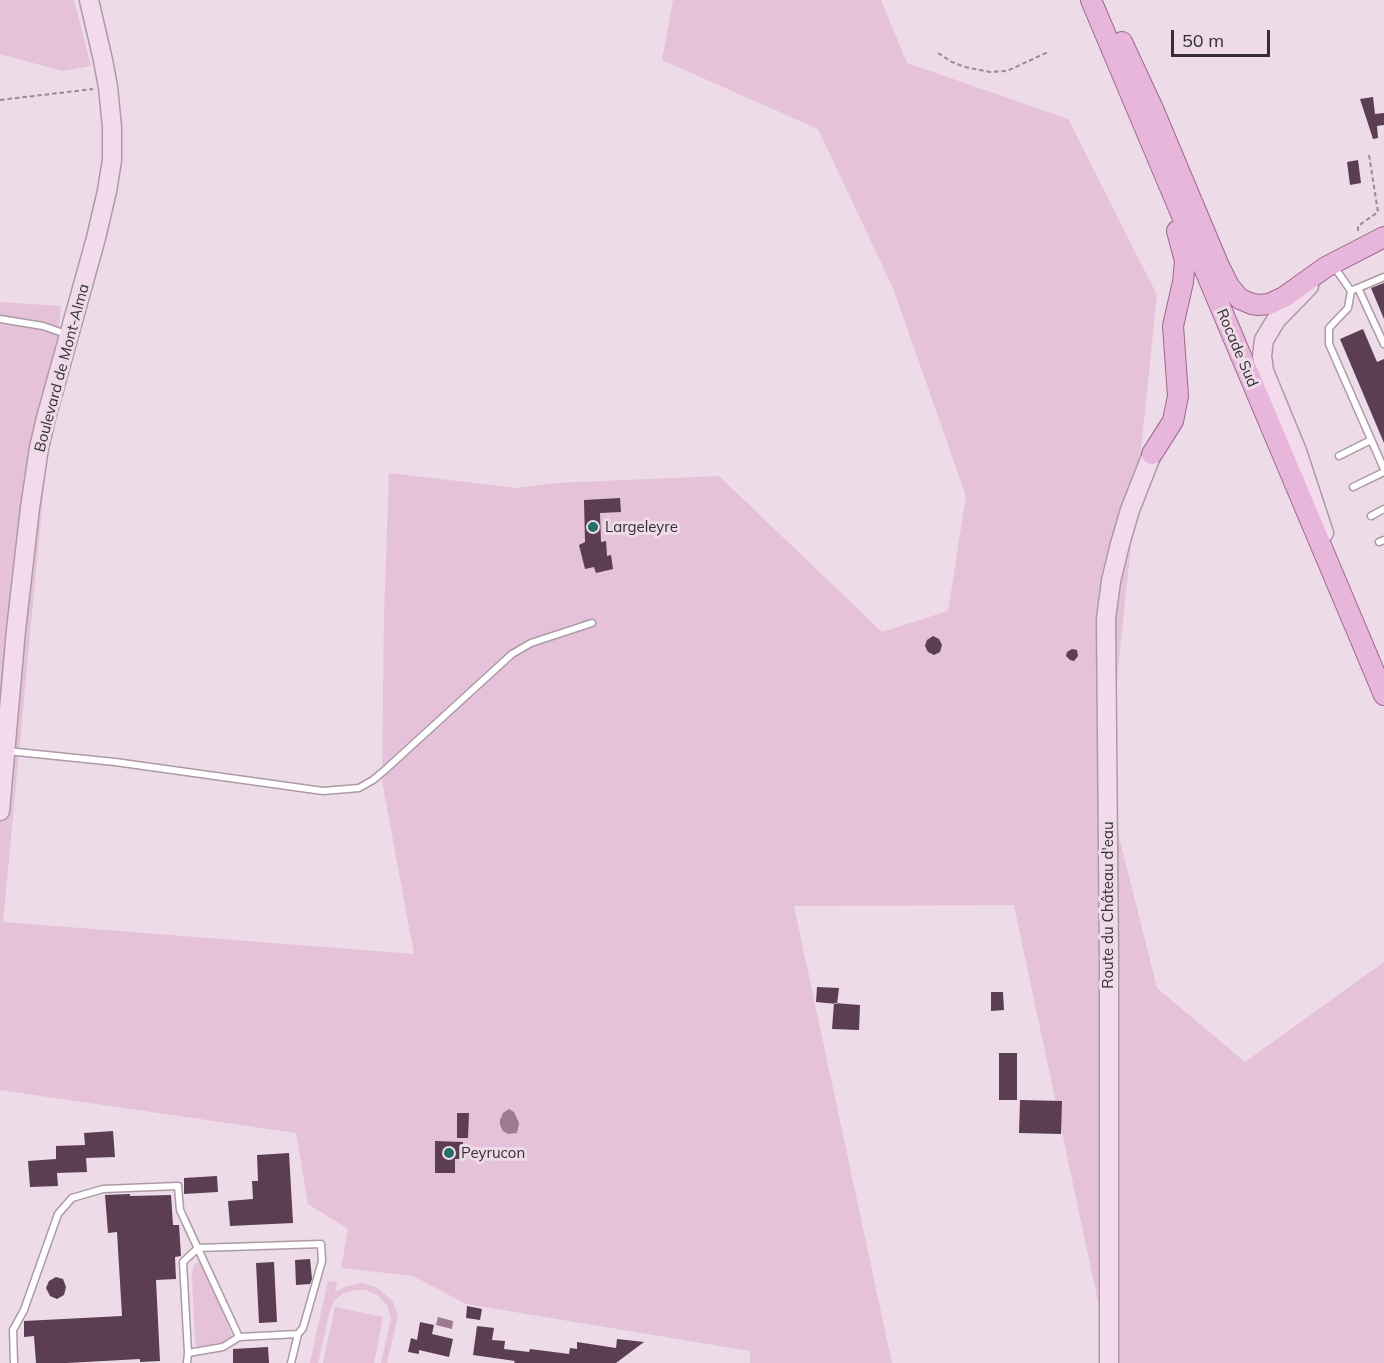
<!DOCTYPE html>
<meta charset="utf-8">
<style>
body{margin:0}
#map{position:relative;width:1384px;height:1363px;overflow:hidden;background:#eddbe7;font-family:Mulish,sans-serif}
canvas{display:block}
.scale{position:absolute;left:1171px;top:30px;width:99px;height:27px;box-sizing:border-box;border:3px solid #352e33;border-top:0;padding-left:8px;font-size:18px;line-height:21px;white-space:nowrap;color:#352e33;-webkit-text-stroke:4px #eddbe7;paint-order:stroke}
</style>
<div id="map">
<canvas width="1384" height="1363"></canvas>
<div class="scale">50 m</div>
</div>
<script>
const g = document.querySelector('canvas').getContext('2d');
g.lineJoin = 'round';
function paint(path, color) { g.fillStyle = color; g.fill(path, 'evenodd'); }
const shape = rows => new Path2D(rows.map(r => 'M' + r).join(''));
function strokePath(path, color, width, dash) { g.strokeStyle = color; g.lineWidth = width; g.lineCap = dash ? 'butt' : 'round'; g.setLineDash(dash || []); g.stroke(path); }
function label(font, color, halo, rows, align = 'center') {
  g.font = font + ' Mulish,sans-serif'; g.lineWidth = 6; g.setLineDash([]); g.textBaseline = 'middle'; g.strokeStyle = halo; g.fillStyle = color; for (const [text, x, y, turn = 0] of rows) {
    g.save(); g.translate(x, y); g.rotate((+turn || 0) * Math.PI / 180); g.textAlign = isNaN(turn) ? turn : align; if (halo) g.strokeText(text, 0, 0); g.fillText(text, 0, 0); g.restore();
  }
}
const green = shape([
 [0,0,74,0,91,66,62,71,0,54],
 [673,0,881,0,907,63,1068,119,1157,295,1106,785,1157,988,1245,1062,1384,962,1384,1363,1111,1363,1014,905,794,906,892,1363,750,1363,750,1351,466,1304,413,1276,341,1268,348,1229,308,1204,296,1133,0,1090,0,302,61,306,3,922,414,954,382,781,384,616,389,473,517,488,556,483,719,476,882,632,948,611,966,496,893,288,818,129,662,60],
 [197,1262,203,1264,231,1333,232,1339,224,1343,203,1349,197,1347,195,1341,192,1275,193,1267],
 [328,1281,337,1282,335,1292,347,1286,363,1283,378,1288,393,1302,398,1316,387,1363,381,1363,391,1319,387,1305,377,1295,366,1290,356,1290,344,1293,335,1300,330,1310,318,1363,310,1363],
 [335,1307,383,1317,374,1363,323,1363]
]);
const water = shape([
 [509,1109,514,1112,519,1123,517,1133,508,1134,503,1131,500,1125,500,1120,503,1113],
 [438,1317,453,1321,452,1329,436,1325]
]);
const building = shape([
 [1373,97,1375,114,1384,113,1384,125,1377,126,1378,138,1373,139,1360,99],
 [1358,160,1361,183,1350,185,1347,162],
 [1384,283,1384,319,1371,288],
 [1363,329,1377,362,1384,359,1384,443,1340,339],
 [620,498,621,512,600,513,601,542,606,541,607,556,611,555,613,569,596,573,594,567,585,569,579,545,585,542,584,500],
 [933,636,939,639,942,645,940,652,934,655,928,652,925,646,927,640],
 [1072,649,1077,650,1078,656,1074,661,1070,660,1066,656,1067,652],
 [817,987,839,988,837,1004,816,1002],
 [991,992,1003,992,1004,1010,991,1011],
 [834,1003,860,1005,859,1030,832,1029],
 [999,1053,1017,1053,1017,1100,999,1100],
 [1020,1100,1062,1101,1061,1134,1019,1133],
 [457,1113,469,1113,468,1138,457,1138],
 [113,1131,115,1157,86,1158,87,1172,57,1173,58,1186,30,1187,28,1161,56,1159,56,1146,85,1145,84,1133],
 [435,1141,463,1142,462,1159,455,1159,455,1173,435,1173],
 [289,1153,293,1223,230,1226,228,1201,253,1199,252,1181,258,1181,257,1155],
 [217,1176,218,1192,184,1194,184,1178],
 [130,1194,130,1196,171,1195,173,1225,179,1225,181,1256,175,1257,176,1279,156,1280,160,1361,140,1362,140,1359,67,1363,36,1363,34,1336,24,1337,24,1321,122,1316,117,1232,108,1233,105,1195],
 [310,1259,312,1279,310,1284,296,1285,295,1260],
 [274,1262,277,1322,259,1323,256,1263],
 [56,1277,63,1279,66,1287,64,1295,57,1299,50,1296,46,1288,49,1281],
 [467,1306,482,1309,480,1320,466,1318],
 [420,1322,434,1325,432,1334,453,1339,449,1357,419,1350,419,1354,408,1352,411,1338,417,1340],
 [477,1326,494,1328,492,1340,505,1341,504,1349,529,1352,530,1349,569,1354,570,1348,577,1349,577,1342,616,1348,617,1339,644,1342,616,1363,514,1363,515,1361,473,1355],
 [268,1347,269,1363,233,1363,233,1349]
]);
const path = shape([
 [938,53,952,62,965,67,990,72,1007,71,1048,52],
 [0,100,93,89],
 [1358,231,1358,226,1378,212,1369,155]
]);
const lane = shape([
 [1335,268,1351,291,1355,289],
 [1384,277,1358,288,1384,344],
 [1351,291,1348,308,1329,328,1329,344,1384,469],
 [0,319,43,326,66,334],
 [1339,456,1371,440],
 [1353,487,1384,472],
 [1371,516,1384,509],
 [1379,542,1384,540],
 [7,751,115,762,323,791,359,788,373,780,385,770,512,654,531,643,592,623],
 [188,1353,183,1262,198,1248,321,1244,322,1261,303,1328,298,1334],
 [14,1363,13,1330,24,1310,58,1214,72,1198,103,1189,178,1186,180,1210,239,1337],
 [187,1363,188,1353,223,1347,239,1337,298,1334,291,1363]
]);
const secondary = shape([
 [1309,286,1276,320,1264,340,1262,356,1264,371,1297,451,1324,533],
 [0,811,16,630,30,508,39,448,46,418,96,238,107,191,112,160,112,127,108,87,103,60,89,0],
 [1109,1363,1109,962,1106,619,1111,581,1120,544,1130,510,1152,454]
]);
const primary = shape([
 [1091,0,1384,695],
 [1122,42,1154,111,1219,266,1229,286,1240,299,1252,304,1259,305,1269,304,1284,297,1326,267,1384,237],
 [1152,454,1173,421,1178,396,1173,326,1183,282,1185,261,1177,231]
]);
const markers = [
 [593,527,6,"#266f69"],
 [449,1153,6,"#266f69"]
];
const streetNames = [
 ["Rocade Sud",1237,348,67],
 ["Boulevard de Mont-Alma",62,368,-75],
 ["Route du Château d'eau",1108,905,-90]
];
const poiNames = [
 ["Largeleyre",605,527],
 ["Peyrucon",461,1153]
];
paint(green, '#e5c1da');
paint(water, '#9c7a92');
paint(building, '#5b3e53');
strokePath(lane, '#ac9ba6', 9);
strokePath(secondary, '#ac9ba6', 21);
strokePath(primary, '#9e678f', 22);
strokePath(path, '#988b93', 2, [4.5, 3]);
strokePath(lane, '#fff', 6);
strokePath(secondary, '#f3daec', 18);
strokePath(primary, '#e7b6da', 20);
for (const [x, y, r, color] of markers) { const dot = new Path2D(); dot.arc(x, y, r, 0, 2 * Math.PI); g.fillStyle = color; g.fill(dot); strokePath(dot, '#eddbe7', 2); }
label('15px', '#352e33', '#eddbe7', streetNames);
label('15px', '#352e33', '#eddbe7', poiNames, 'left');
</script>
